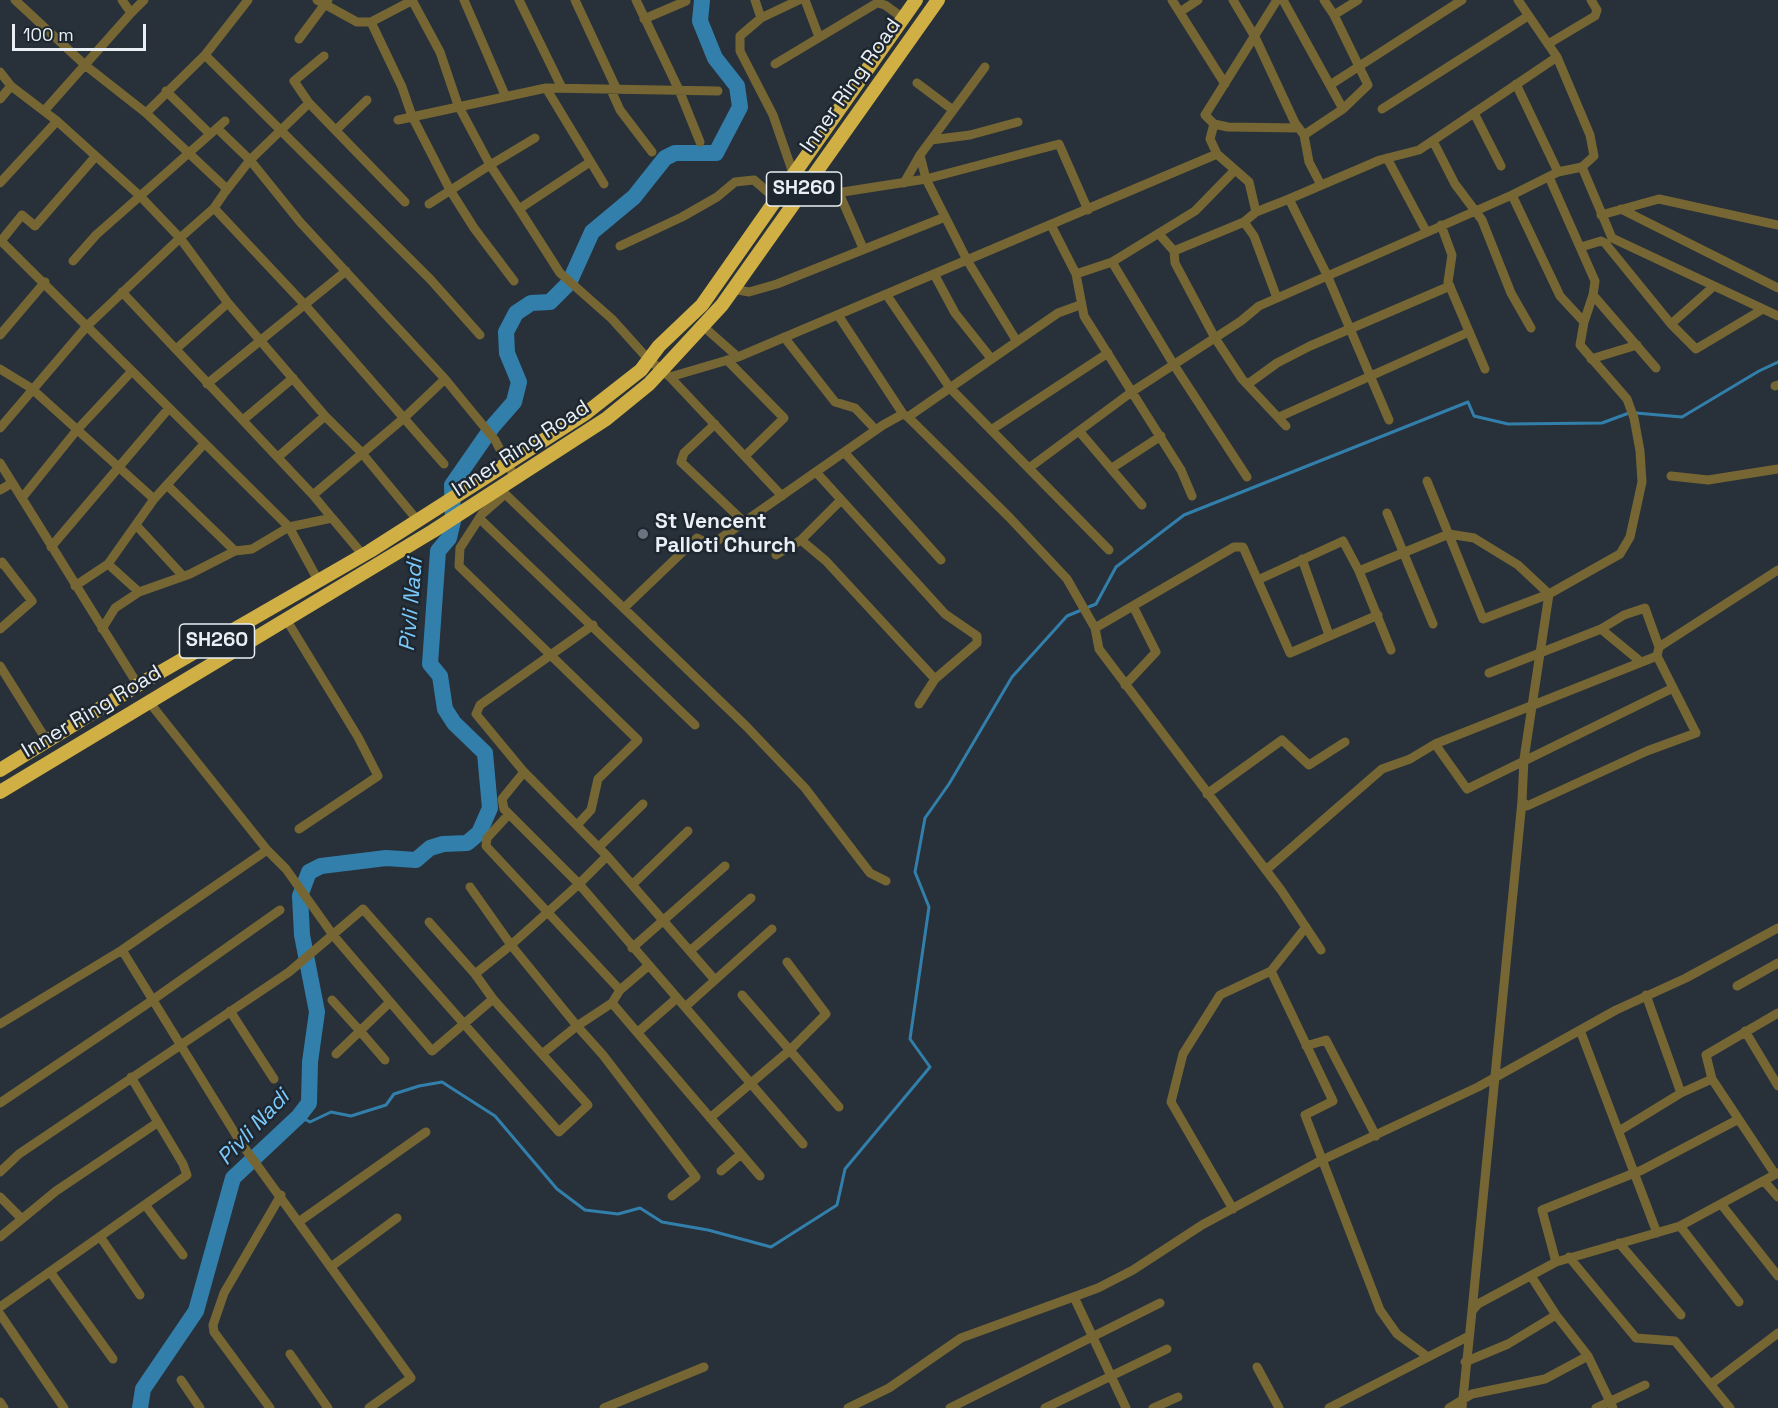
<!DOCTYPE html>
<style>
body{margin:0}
#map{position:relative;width:1778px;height:1408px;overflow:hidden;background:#283139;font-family:"Space Grotesk",sans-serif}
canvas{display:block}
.scale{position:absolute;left:12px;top:24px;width:134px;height:27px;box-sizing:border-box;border:3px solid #e9eff4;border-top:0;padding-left:8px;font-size:18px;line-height:21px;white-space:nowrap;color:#e9eff4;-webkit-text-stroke:4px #1e272f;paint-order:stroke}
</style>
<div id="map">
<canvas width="1778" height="1408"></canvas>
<div class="scale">100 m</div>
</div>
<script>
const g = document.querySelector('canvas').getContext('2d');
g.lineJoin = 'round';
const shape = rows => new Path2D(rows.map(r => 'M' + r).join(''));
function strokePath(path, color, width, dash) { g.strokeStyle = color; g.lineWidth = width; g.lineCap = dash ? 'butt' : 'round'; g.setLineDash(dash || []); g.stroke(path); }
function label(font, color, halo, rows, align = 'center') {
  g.font = font + ' "Space Grotesk",sans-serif'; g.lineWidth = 5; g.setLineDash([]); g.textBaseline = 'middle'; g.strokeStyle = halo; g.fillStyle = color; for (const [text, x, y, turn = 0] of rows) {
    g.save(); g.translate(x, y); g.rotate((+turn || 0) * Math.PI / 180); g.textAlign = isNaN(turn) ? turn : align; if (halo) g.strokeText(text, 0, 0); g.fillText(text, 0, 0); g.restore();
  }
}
const stream = shape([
 [1636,413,1682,417,1759,371,1778,362],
 [299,1116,310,1122,331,1112,351,1116,386,1105,394,1094,419,1086,442,1082,495,1116,557,1189,585,1210,618,1214,640,1208,662,1222,708,1230,771,1247,837,1205,845,1169,930,1067,910,1039,929,907,915,872,925,818,949,784,1012,677,1067,616,1096,604,1116,567,1184,515,1468,402,1474,416,1508,424,1602,423,1629,413]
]);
const river = shape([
 [140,1408,143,1389,196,1311,233,1178,299,1116,309,1103,310,1062,317,1012,302,935,300,896,309,872,321,866,386,858,416,860,430,848,443,844,467,843,479,833,490,808,485,753,454,723,445,709,440,676,430,664,438,551,449,538,453,521,452,485,493,426,514,402,519,382,507,353,506,332,516,313,531,303,550,302,569,283,592,232,634,197,665,158,675,153,716,153,740,107,737,86,715,58,700,21,702,0]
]);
const minor = shape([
 [15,0,85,65,146,113],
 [317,0,357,22,371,22,413,0],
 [412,0,440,52,458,105,490,165,535,138],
 [464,0,505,95],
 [519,0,562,88],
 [575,0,617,90],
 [636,0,679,90,700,142],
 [755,0,761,18],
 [799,0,761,18,740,36,740,51,773,115,794,176,821,193,830,194,926,179,967,260,1016,340],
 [805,0,819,37],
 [1172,0,1225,84],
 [1233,0,1255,37,1295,123,1304,135,1343,109,1283,0],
 [1277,0,1205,115,1214,124,1228,127,1299,128],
 [1324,0,1334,15,1368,85,1343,109],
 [1518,0,1548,44],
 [1591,0,1597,10,1595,16,1548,44,1557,57,1590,135,1594,156,1582,167,1612,238,1778,316],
 [1180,12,1198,0],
 [131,13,144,0],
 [1334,15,1358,0],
 [644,19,686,1],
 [371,22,402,87,412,116,450,190,474,228,514,281],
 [299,39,328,0],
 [205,55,248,0],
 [775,64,877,3,885,5,903,18],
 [0,72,11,86,57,121,140,196,180,238,87,326,0,428],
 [917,83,953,110],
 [1516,84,1558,172],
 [1330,85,1462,0],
 [546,88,604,184],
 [611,90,620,110,652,152],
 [166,91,210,134],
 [0,99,11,86],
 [309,103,294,81,324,56],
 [1382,109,1528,16],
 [44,111,131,13,122,0],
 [1474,113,1501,166],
 [398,120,546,88,718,91],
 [1214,124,1210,139,1217,154,1249,182,1256,212],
 [336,130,367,100],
 [221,132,250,160,225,192],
 [1304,135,1309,162,1321,185],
 [931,140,970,135,1018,122],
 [1433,141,1455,184,1482,220,1511,293,1531,328],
 [920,155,926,179,1059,144,1088,210],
 [95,157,35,226,22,215,1,241,289,527,319,582],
 [1387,158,1426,231],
 [0,183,57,121],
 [904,183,920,155,985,67],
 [839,193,863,248],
 [1512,195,1560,296,1584,322,1593,295,1595,281,1549,177],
 [405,202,309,103,250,160,300,222,445,379],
 [429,204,490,165,519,209,590,162],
 [214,208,180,238,228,303,325,416,361,452,418,521],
 [519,209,560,273,612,319,648,359,670,377,782,496],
 [1621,209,1778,288],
 [1601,215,1659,199,1778,225],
 [1051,225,1076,274,1084,316,1181,470,1192,496],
 [1441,225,1452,255,1448,282,1485,369],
 [1159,234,1174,251,1175,263,1215,338,1242,379,1286,426],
 [620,246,682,217,717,197,735,182,754,180,777,200],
 [1581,247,1601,241,1605,243,1671,324,1696,349,1763,309],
 [1174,251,1244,222],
 [73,261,96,235,225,121],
 [1112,262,1174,365,1247,477],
 [934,274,955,313,990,357],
 [1076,274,1112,262,1195,211,1235,170],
 [733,289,749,292,777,284,945,217],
 [122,292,313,495,404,418,445,379,495,440,515,478],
 [886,294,950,388,1109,550],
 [1593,295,1656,368],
 [1277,298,1254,236,1244,222,1256,212,1289,199],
 [838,315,903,414],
 [1671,324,1714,286],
 [704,327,738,357],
 [0,335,45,282],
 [784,337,835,402,855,408,876,430],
 [176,349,228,303],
 [1591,359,1637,345],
 [727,360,784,418,745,456],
 [0,369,31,388,154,499],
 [670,377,738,357,1217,154],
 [207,384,346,271],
 [1248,384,1277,363,1310,346,1450,286],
 [1775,386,1778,385],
 [908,417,1010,518,1067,579,1095,628,1099,649,1281,890,1321,950],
 [1279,417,1469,332],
 [243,420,293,378],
 [1389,420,1327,275,1289,199,1380,160,1419,150,1557,57],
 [715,424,684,453,681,462,744,522],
 [991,430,1108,353],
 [1079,431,1142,505],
 [844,452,941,560],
 [278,457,325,416],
 [0,463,138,685],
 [444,464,305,305,214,208,227,189,146,113,205,55,430,279,480,335],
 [1029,468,1133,391,1241,321,1259,306,1512,195,1558,172,1582,167],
 [1112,468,1161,436],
 [816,472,945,614,977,636,977,643,935,679],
 [1671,476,1708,480,1778,469],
 [1427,481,1483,619,1549,594,1620,554,1630,537,1642,482,1640,451,1634,418,1627,399,1580,345,1584,322],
 [167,485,235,551],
 [499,488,746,726,805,788,870,873,886,881],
 [0,490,12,483],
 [505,494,482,514,460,548,459,566,638,740,598,779,591,810,578,824],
 [313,495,332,518],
 [22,498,76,431,132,371],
 [841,500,801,540,826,561,935,679,919,704],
 [1387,513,1433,624],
 [479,518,695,725],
 [136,525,183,576],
 [51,547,169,408],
 [776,555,801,540],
 [1302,559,1329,635],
 [0,564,2,562,32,601,0,629],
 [108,564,139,592,190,574,235,551,252,549,289,527,332,518,363,555],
 [1359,571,1449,534,1474,538,1518,565,1549,594,1524,759,1522,801,1527,806,1647,751,1696,733,1657,656,1659,647,1778,570],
 [1260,579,1343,541,1359,571,1391,650],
 [75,586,108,564,154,499,204,444],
 [624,608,697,538,711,545,883,425,903,414,908,417,1058,313,1080,305],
 [286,619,358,737,378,776,299,829],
 [1095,628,1234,547,1243,547,1290,653,1378,615],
 [102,629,115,608,139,592],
 [1601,629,1641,662],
 [1657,656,1435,744,1467,789,1673,688],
 [0,666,47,741],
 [1489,673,1601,629,1624,615,1645,608,1659,647],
 [1125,685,1156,652,1133,606],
 [524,772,607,856,579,884,803,1144],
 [1207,794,1282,740,1309,765,1345,742],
 [509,814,487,838,486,846,620,990],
 [599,847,643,804],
 [267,850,286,869,333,935,432,1051,493,999,542,1054,577,1026,603,1055,696,1177,672,1196],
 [607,856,715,980],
 [1266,870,1382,769,1410,759,1435,744],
 [633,884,688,831],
 [470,887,511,945,579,884,504,809,502,799,524,772,476,714,480,705,593,625],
 [429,922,475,974],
 [632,948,725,866],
 [122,950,241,1143,411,1378,369,1408],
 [690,951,751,898],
 [648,966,620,990,612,1003,760,1176],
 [1271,971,1333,1101,1305,1115,1380,1310,1397,1334,1428,1357],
 [1737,986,1778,963],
 [742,995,839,1107],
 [1646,995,1681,1093],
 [493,999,475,974,511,945,577,1026,612,1003],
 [332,1000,360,1031,336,1054],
 [685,1007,772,929],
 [230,1011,274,1079],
 [0,1024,122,950,267,850,149,702],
 [1580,1030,1657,1233],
 [1745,1031,1778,1086],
 [638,1032,677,998],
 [1306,1046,1326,1040,1376,1136],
 [385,1060,360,1031,390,1002],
 [0,1103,144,1006,280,910],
 [710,1118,790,1050,826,1014,787,962],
 [1619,1131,1681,1093,1712,1079],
 [721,1171,741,1154],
 [0,1172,19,1154,289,972,363,909,559,1132,588,1105,542,1054],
 [1775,1174,1712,1079,1706,1055,1778,1013],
 [1764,1181,1778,1197],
 [0,1197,21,1218],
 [1721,1204,1778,1276],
 [146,1206,183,1255],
 [1233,1209,1171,1102,1183,1054,1220,995,1271,971,1306,927],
 [300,1221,426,1132],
 [1680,1226,1739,1302],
 [0,1237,56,1191,157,1123],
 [101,1238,140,1295],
 [1619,1243,1681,1315],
 [1569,1257,1636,1338,1675,1341,1730,1408],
 [1556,1262,1542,1210,1642,1170,1737,1120],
 [332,1266,397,1218],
 [51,1273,113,1359],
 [1531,1276,1556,1315,1588,1356,1613,1408],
 [1074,1297,1126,1408],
 [0,1307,187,1175,183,1164,131,1077],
 [1472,1311,1522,801],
 [0,1314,64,1408],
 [290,1354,328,1408],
 [1465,1362,1508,1344,1556,1315],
 [1257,1367,1279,1408],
 [181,1380,200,1408],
 [1711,1384,1778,1333],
 [0,1402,4,1408],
 [270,1408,214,1332,213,1325,224,1293,281,1195],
 [604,1408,704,1367],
 [848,1408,889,1388,961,1338,1098,1288,1133,1270,1202,1225,1322,1160,1478,1087,1616,1010,1686,978,1778,928],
 [950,1408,1160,1303],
 [1045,1408,1167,1349],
 [1153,1408,1178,1397],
 [1329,1408,1469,1336],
 [1449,1408,1472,1394,1545,1379,1588,1356],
 [1462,1408,1472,1311,1478,1304,1556,1262,1680,1226,1778,1173],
 [1596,1408,1645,1385]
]);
const highway = shape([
 [0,770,138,685,370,551,586,413,641,370,659,346,702,305,916,0],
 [0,792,433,531,606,419,649,384,722,305,938,0]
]);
const markers = [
 [643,534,6,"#6b7280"]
];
const shields = [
 [804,189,75],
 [217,641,75]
];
const shieldNames = [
 ["SH260",804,189],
 ["SH260",217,641]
];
const streetNames = [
 ["Inner Ring Road",851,86,-55],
 ["Inner Ring Road",521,449,-33],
 ["Inner Ring Road",92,712,-31]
];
const poiNames = [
 ["St Vencent",655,522],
 ["Palloti Church",655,546]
];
const waterNames = [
 ["Pivli Nadi",412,605,-85],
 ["Pivli Nadi",254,1128,-47]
];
strokePath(stream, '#327fac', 3);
strokePath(river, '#327fac', 16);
strokePath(minor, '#766633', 9);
strokePath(highway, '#d0af44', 14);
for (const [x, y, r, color] of markers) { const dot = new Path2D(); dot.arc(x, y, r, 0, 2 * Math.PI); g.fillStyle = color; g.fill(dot); strokePath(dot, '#1e272f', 2); }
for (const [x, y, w] of shields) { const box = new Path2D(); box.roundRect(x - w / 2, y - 17, w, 34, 4.5); g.fillStyle = '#1e272f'; g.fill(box); strokePath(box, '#e9eff4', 1.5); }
label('bold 20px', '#e9eff4', null, shieldNames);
label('21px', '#e9eff4', '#1e272f', streetNames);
label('bold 21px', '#e9eff4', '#1e272f', poiNames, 'left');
label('italic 22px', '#7bc9fb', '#1e272f', waterNames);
</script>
